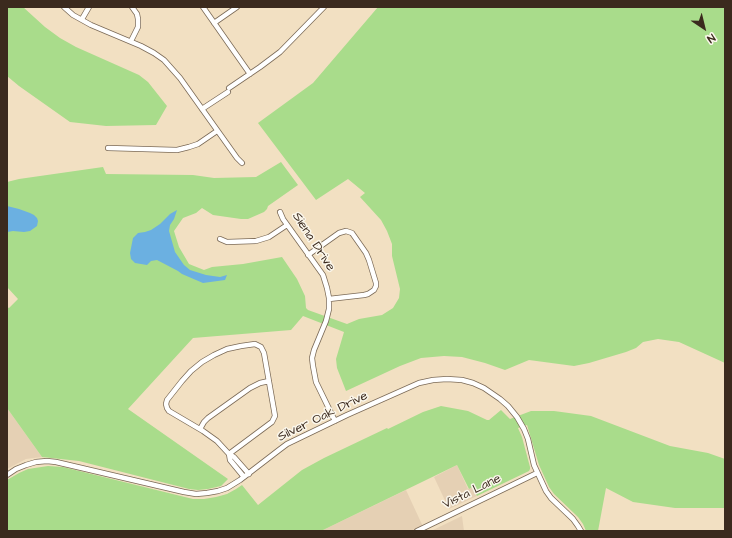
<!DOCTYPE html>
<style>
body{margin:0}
#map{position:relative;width:732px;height:538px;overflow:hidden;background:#f2e0c2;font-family:"Architects Daughter",sans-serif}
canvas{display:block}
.frame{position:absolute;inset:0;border:8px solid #3b2a1e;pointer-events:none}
.north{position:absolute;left:684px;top:8px;width:40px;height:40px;-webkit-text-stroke:3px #fbf7ec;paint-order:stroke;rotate:145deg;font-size:11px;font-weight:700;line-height:16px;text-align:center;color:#3b2a1e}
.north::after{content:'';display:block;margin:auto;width:14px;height:18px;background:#3b2a1e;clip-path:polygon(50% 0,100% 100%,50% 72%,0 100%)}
</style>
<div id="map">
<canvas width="732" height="538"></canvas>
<div class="frame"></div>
<div class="north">N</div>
</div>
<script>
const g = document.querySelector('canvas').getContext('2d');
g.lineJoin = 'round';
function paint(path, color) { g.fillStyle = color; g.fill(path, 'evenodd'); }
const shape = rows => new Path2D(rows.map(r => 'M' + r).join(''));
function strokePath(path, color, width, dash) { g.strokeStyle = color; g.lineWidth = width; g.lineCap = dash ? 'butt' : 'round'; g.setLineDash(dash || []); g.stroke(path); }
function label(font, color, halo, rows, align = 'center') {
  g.font = font + ' "Architects Daughter",sans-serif'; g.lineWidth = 3; g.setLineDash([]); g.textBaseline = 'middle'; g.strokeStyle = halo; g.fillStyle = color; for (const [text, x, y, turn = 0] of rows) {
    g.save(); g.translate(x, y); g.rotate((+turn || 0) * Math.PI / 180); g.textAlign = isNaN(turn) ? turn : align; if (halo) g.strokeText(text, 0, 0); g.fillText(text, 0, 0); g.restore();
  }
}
const built = shape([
 [7,408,42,457,26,459,7,469],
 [457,465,468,489,472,487,477,496,449,509,434,477],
 [406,490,425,531,321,531],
 [462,516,464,531,431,531]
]);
const green = shape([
 [7,7,23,7,45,27,60,38,76,47,139,75,148,82,167,106,156,125,106,126,70,122,19,86,7,76],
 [378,7,725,7,725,363,679,342,658,339,643,342,636,348,626,352,589,363,574,366,529,360,505,370,485,363,462,357,444,356,421,358,400,366,346,391,337,368,336,359,344,332,303,316,291,330,193,338,128,409,228,479,221,486,208,489,198,490,189,489,79,461,42,457,7,408,7,307,9,308,18,299,7,287,7,182,19,179,103,167,106,174,193,175,214,178,256,177,281,162,298,185,268,206,267,209,264,212,248,219,241,219,213,215,202,208,196,213,183,218,174,231,179,247,189,264,204,270,212,267,243,264,282,257,297,279,305,296,306,308,308,310,347,324,359,319,382,315,393,308,399,298,400,289,392,256,392,244,387,231,381,220,360,197,365,193,348,179,316,200,258,123,313,83],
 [441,406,468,411,487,420,489,420,501,410,510,419,531,411,554,411,591,416,670,446,708,453,725,459,725,508,675,508,633,502,606,488,598,531,586,531,583,524,578,517,554,494,549,487,539,465,527,425,518,428,522,437,530,467,530,469,529,471,477,496,472,487,469,489,457,465,321,531,7,531,7,480,19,473,28,469,48,466,63,467,193,499,204,499,216,497,227,494,236,489,242,485,258,505,302,470,324,458,387,428,388,429,423,412]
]);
const water = shape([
 [7,206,19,209,30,213,34,215,37,218,38,221,37,226,30,231,24,232,13,231,7,232],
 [177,210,174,219,170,225,169,231,175,252,184,265,190,270,206,275,220,277,227,275,225,280,203,283,182,274,178,271,157,260,151,261,147,265,135,263,131,259,130,253,133,238,138,233,145,232,151,230,160,224,170,214]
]);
const minor = shape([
 [64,7,73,15,91,25,141,46,154,53,164,60,180,78,237,158,242,163],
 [203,7,250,74],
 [82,19,89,7],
 [214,23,237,7],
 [131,41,138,27,138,19,137,14,132,7],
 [229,88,260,67,280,52,324,7],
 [202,109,228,92],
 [108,148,177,150,189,147,198,144,217,131],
 [280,212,283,219,323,275,327,288,329,298,329,309,326,321,314,350,312,358,313,366,316,382,335,421],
 [220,239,227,242,256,241,269,237,287,225],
 [308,255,339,233,346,231,352,233,366,253,369,260,376,283,376,286,374,290,368,294,364,295,329,299],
 [200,429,204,422,208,418,250,388,260,383,269,381],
 [229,454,272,422,275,416,264,353,261,347,255,344,241,346,227,349,214,355,202,362,191,371,182,381,167,400,166,404,167,408,169,411,203,431,217,441,229,454,234,457,249,474],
 [229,454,230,460,244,477],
 [7,475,16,469,26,465,36,462,47,461,56,462,184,492,196,494,207,493,218,491,227,488,240,480,279,450,287,444,347,415,419,383,433,380,447,379,462,380,473,383,484,388,500,399,508,406,517,417,524,429,528,439,534,465,546,491,551,498,573,519,578,526,581,531],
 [417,531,537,473]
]);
const streetNames = [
 ["Siena Drive",313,242,57],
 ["Silver Oak Drive",323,417,-26],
 ["Vista Lane",472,492,-26]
];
paint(built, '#e5d0b4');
paint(green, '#a9dc8b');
paint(water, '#6bb0e1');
strokePath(minor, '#7b6a57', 6);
strokePath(minor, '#fff', 4.5);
label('13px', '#3b2a1e', '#fbf7ec', streetNames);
</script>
